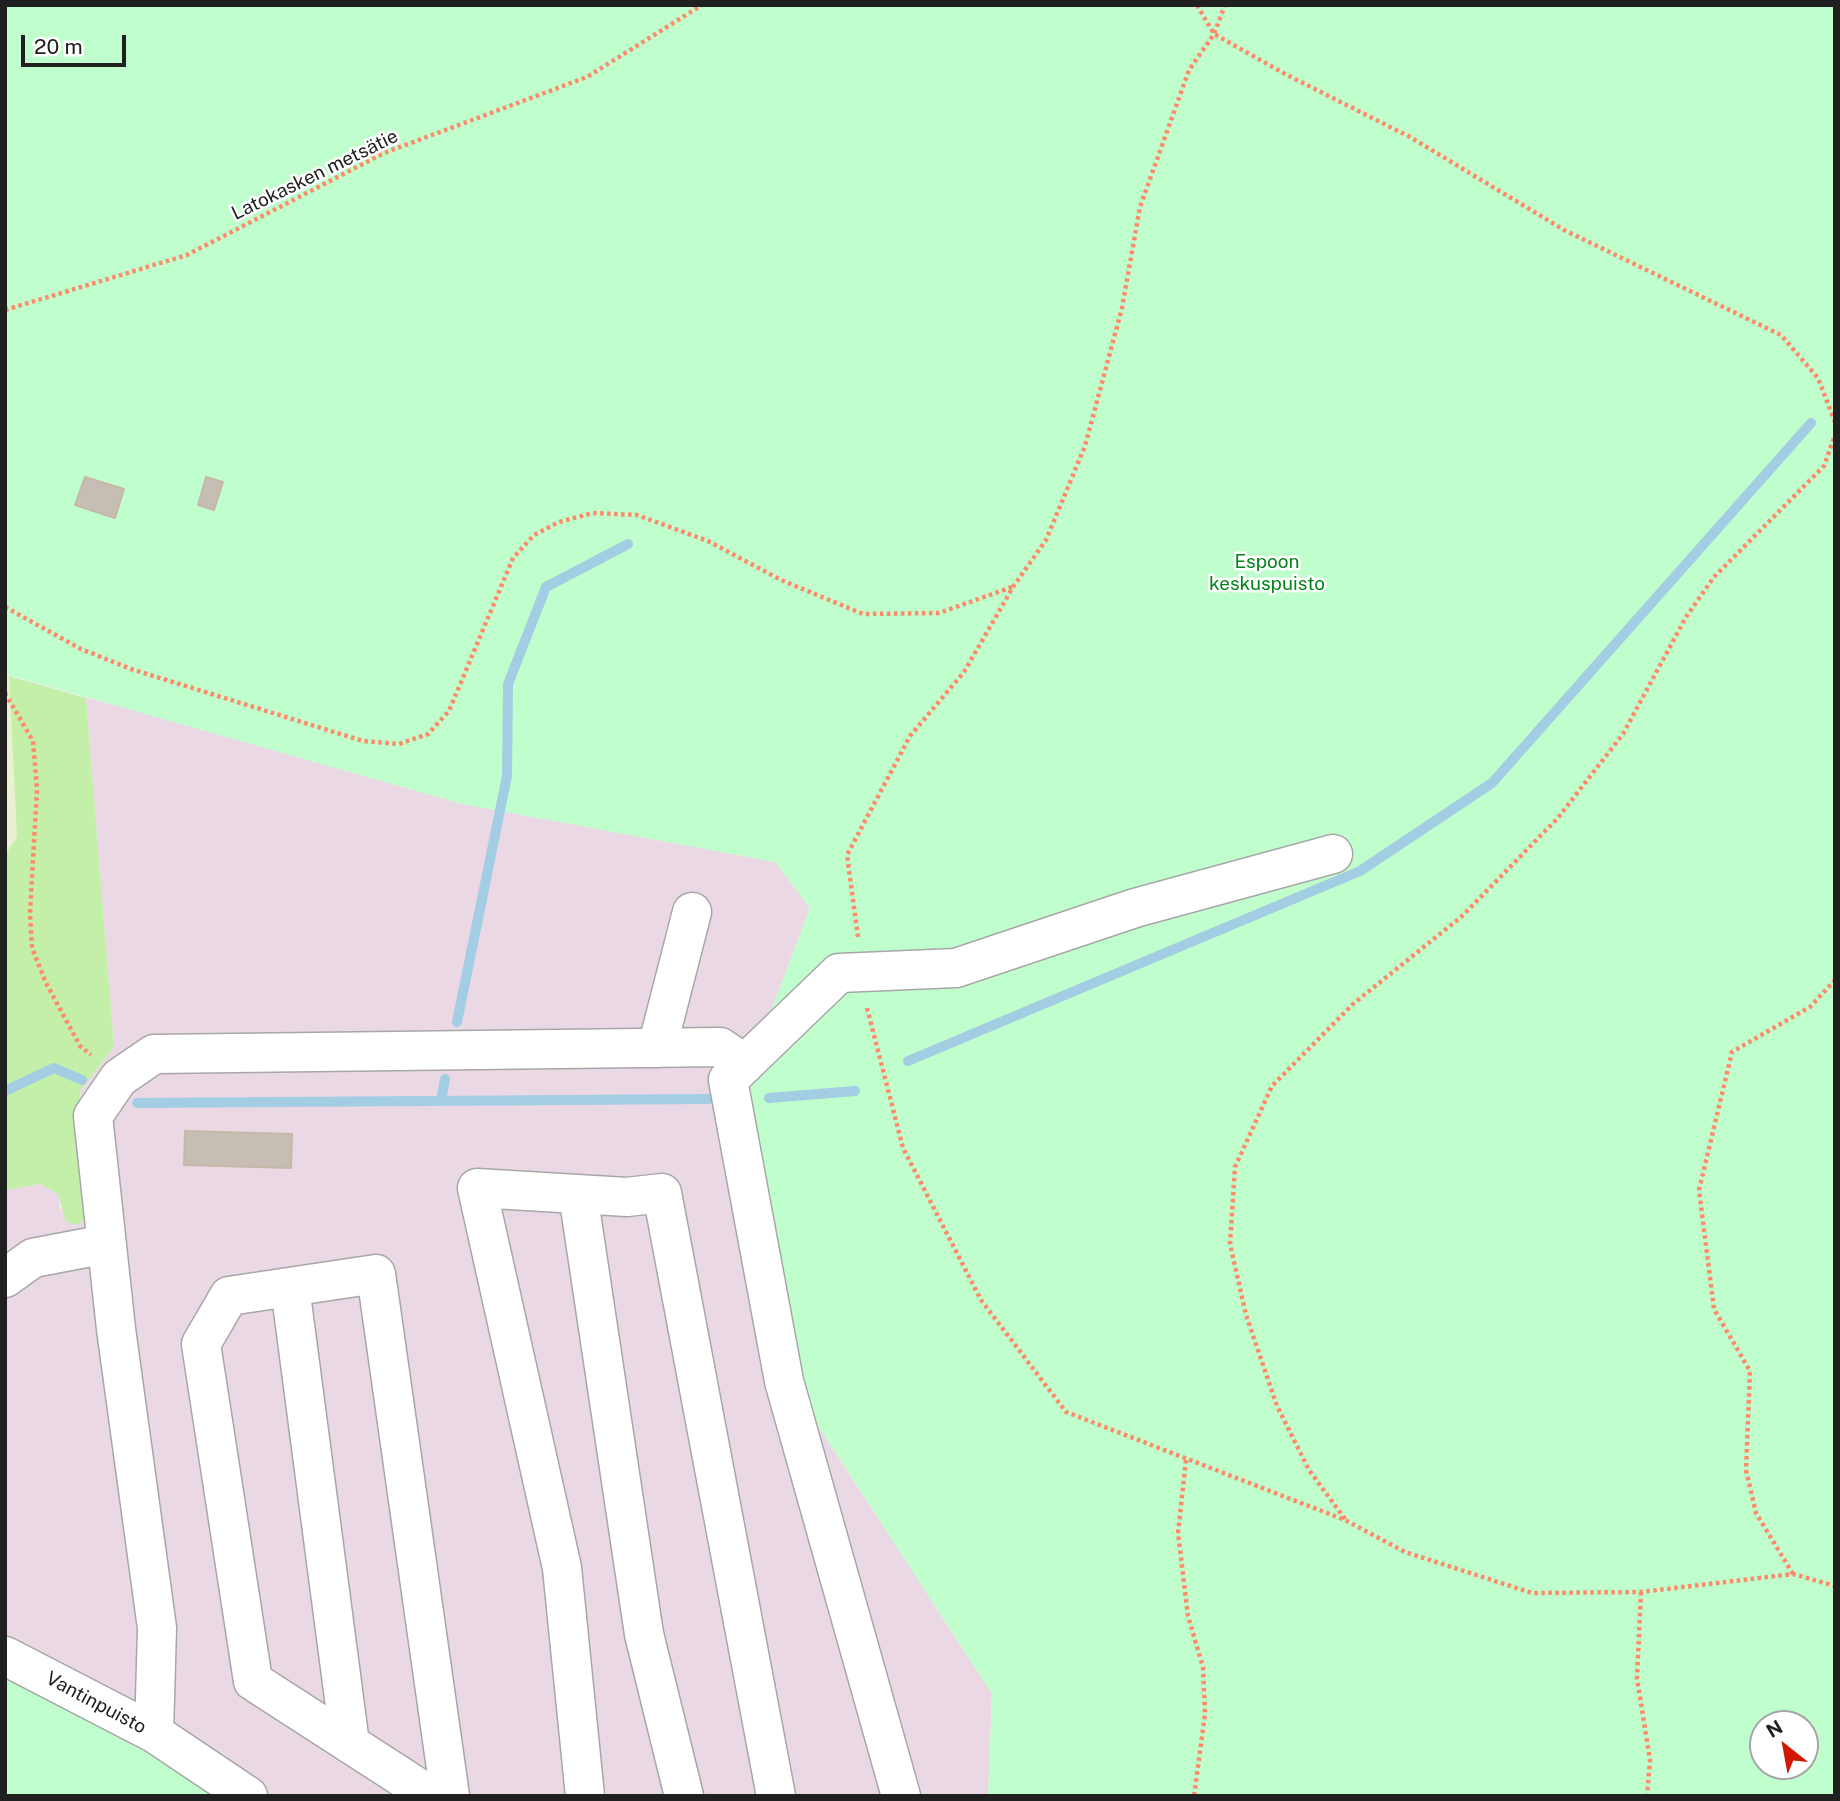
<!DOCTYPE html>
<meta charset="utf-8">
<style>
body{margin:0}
#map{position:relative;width:1840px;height:1801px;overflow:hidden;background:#f2efe6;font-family:"Public Sans",sans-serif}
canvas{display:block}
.frame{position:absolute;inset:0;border:7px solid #202020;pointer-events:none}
.north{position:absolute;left:1749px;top:1710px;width:70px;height:70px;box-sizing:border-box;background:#fff;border:2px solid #a6a6a6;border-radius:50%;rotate:329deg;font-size:19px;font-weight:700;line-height:28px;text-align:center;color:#202020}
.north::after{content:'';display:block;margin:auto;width:24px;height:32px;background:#d11800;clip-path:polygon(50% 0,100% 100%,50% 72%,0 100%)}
.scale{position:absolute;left:21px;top:35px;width:105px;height:32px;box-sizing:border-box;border:4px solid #202020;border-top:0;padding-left:9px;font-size:21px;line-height:24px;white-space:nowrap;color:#202020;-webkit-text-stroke:5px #fff;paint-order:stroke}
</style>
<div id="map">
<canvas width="1840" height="1801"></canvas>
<div class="frame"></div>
<div class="north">N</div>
<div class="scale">20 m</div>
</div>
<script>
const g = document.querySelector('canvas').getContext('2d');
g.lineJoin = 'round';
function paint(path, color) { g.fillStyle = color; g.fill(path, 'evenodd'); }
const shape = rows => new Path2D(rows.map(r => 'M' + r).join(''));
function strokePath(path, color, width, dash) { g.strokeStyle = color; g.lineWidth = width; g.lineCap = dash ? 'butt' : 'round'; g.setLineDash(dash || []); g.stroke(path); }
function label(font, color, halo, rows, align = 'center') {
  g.font = font + ' "Public Sans",sans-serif'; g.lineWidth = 5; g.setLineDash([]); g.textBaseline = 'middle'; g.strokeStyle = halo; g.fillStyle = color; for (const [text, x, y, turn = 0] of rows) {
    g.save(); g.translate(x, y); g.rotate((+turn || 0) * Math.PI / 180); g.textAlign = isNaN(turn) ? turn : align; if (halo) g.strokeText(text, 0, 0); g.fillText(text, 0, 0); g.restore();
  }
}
const industrial = shape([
 [86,698,775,862,810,908,741,1091,795,1390,992,1694,988,1796,224,1796,5,1656,5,1190,41,1184,58,1194,60,1209,89,1211,80,1091,114,1047]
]);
const farmland = shape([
 [5,674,9,676,17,837,5,855]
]);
const grass = shape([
 [9,676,86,698,114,1047,80,1091,89,1211,79,1225,66,1222,58,1194,41,1184,5,1190,5,855,17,837]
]);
const park = shape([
 [5,5,1835,5,1835,1796,988,1796,992,1694,795,1390,741,1091,810,908,775,862,462,804,5,674],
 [1763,1724,1805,1724,1805,1766,1763,1766],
 [5,1656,224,1796,5,1796]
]);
const stream = shape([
 [457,1022,507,776,508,684,546,587,628,544],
 [908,1061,1360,871,1492,783,1811,423],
 [5,1091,54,1068,82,1080],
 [769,1098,855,1091],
 [441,1101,445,1079],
 [137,1103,709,1099]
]);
const building = shape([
 [85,477,124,489,115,518,75,505,85,477],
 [206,477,223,482,214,510,198,505,206,477],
 [185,1131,292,1134,291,1168,184,1165,185,1131]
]);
const path = shape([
 [1197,5,1214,34,1287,75,1410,137,1564,230,1781,335,1818,378,1835,422],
 [5,310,187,255,384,153,587,77,702,5],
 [5,607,81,649,131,669,363,741,399,744,428,734,449,711,513,558,534,535,559,522,593,513,637,515,708,541,781,580,863,614,939,613,1012,587],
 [5,693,33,741,37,789,30,913,32,948,46,983,80,1046,91,1055],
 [858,937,847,855,910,736,964,672,1013,587,1046,540,1085,446,1122,308,1140,207,1189,70,1214,34,1225,5],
 [867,1008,903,1148,981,1300,1066,1412,1345,1520,1405,1552,1532,1593,1641,1592,1793,1574,1835,1586],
 [1186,1460,1178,1533,1188,1616,1203,1667,1205,1714,1194,1796],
 [1345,1519,1309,1470,1277,1406,1246,1315,1230,1244,1235,1167,1272,1086,1353,1004,1461,917,1557,819,1623,734,1686,617,1714,577,1824,466,1835,435],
 [1793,1574,1756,1513,1746,1470,1750,1371,1714,1309,1699,1190,1732,1052,1810,1007,1835,980],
 [1641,1592,1637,1678,1650,1760,1647,1796]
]);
const minor = shape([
 [657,1048,692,912],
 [578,1194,644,1634,684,1796],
 [5,1278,33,1258,106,1244],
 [290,1287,350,1744],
 [5,1656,154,1733,248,1796],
 [154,1733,157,1628,116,1329,93,1116,119,1078,154,1054,720,1047,745,1064],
 [431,1796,253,1681,201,1344,229,1296,376,1274,450,1796],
 [585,1796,562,1568,477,1188,627,1197,662,1193,776,1796],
 [901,1796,784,1381,728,1080,839,973,956,968,1135,908,1333,854]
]);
const streetNames = [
 ["Latokasken metsätie",315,175,-26],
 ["Vantinpuisto",96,1703,28]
];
const parkNames = [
 ["Espoon",1267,562],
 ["keskuspuisto",1267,584]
];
paint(industrial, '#ebd8e5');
paint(farmland, '#ebf1d0');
paint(grass, '#c3efa9');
paint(park, '#c1fecd');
strokePath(stream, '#a3cde3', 10);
paint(building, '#c6beb5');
strokePath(building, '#c5b8a7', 2);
strokePath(minor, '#a7a7a7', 41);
strokePath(path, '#ff8a6a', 4.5, [3.5, 3.5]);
strokePath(minor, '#fff', 38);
label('19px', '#202020', '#fff', streetNames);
label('19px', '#03851c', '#fff', parkNames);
</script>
